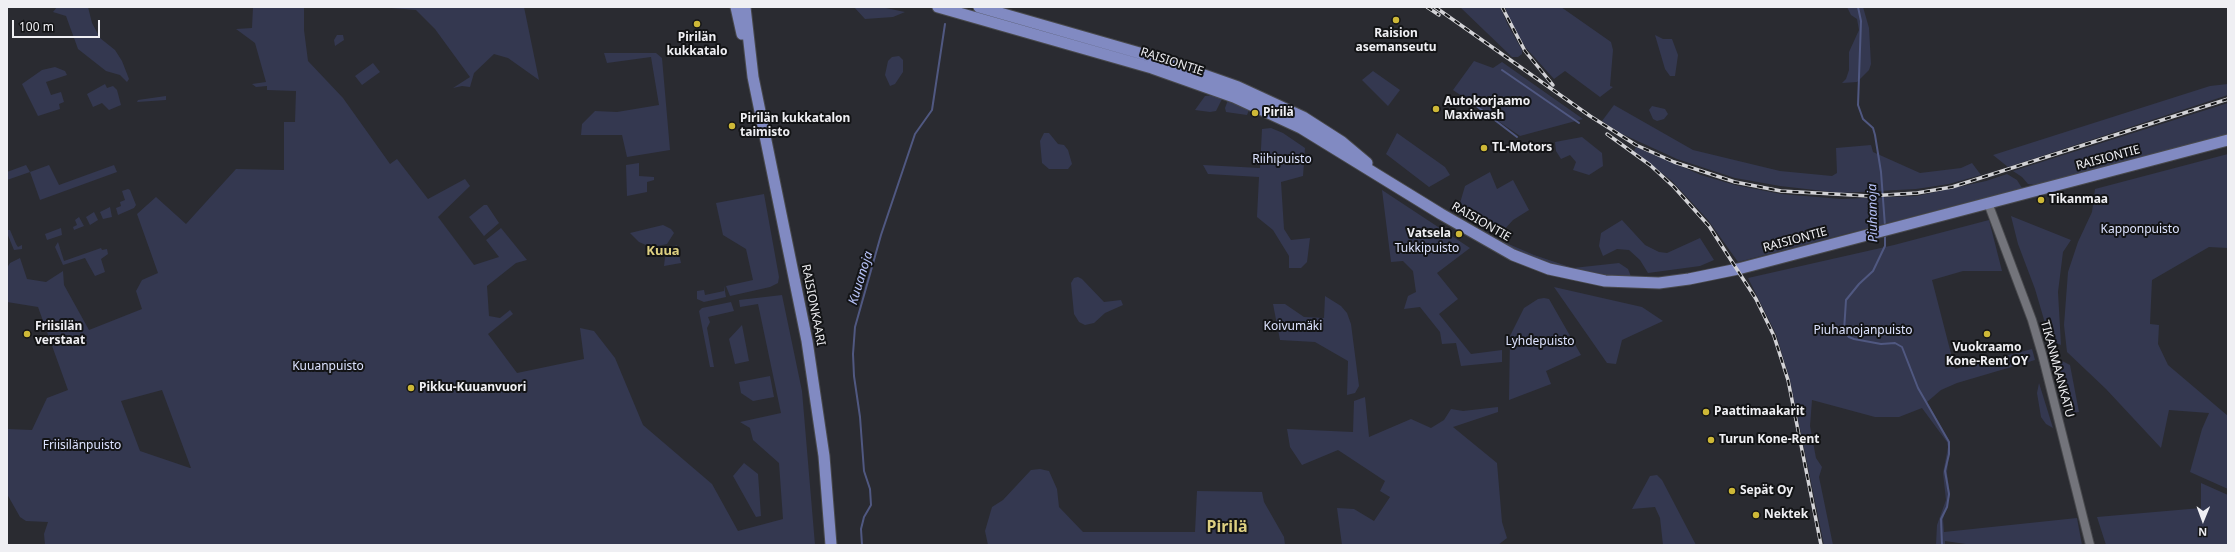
<!DOCTYPE html>
<meta charset="utf-8">
<style>
body{margin:0}
#map{position:relative;width:2235px;height:552px;overflow:hidden;background:#2a2b31;font-family:"Noto Sans",sans-serif}
canvas{display:block}
.frame{position:absolute;inset:0;border:8px solid #efeff3;pointer-events:none}
.north{position:absolute;left:2183px;top:500px;width:40px;height:40px;-webkit-text-stroke:3px #131416;paint-order:stroke;rotate:181deg;font-size:11px;font-weight:700;line-height:16px;text-align:center;color:#efeff3}
.north::after{content:'';display:block;margin:auto;width:14px;height:18px;background:#efeff3;clip-path:polygon(50% 0,100% 100%,50% 72%,0 100%)}
.scale{position:absolute;left:12px;top:20px;width:88px;height:18px;box-sizing:border-box;border:2px solid #efeff3;border-top:0;padding-left:5px;font-size:12px;line-height:14px;white-space:nowrap;color:#efeff3;-webkit-text-stroke:3px #131416;paint-order:stroke}
</style>
<div id="map">
<canvas width="2235" height="552"></canvas>
<div class="frame"></div>
<div class="north">N</div>
<div class="scale">100 m</div>
</div>
<script>
const g = document.querySelector('canvas').getContext('2d');
g.lineJoin = 'round';
function paint(path, color) { g.fillStyle = color; g.fill(path, 'evenodd'); }
const shape = rows => new Path2D(rows.map(r => 'M' + r).join(''));
function strokePath(path, color, width, dash) { g.strokeStyle = color; g.lineWidth = width; g.lineCap = dash ? 'butt' : 'round'; g.setLineDash(dash || []); g.stroke(path); }
function label(font, color, halo, rows, align = 'center') {
  g.font = font + ' "Noto Sans",sans-serif'; g.lineWidth = 4; g.setLineDash([]); g.textBaseline = 'middle'; g.strokeStyle = halo; g.fillStyle = color; for (const [text, x, y, turn = 0] of rows) {
    g.save(); g.translate(x, y); g.rotate((+turn || 0) * Math.PI / 180); g.textAlign = isNaN(turn) ? turn : align; if (halo) g.strokeText(text, 0, 0); g.fillText(text, 0, 0); g.restore();
  }
}
const green = shape([
 [57,7,88,7,92,23,100,38,115,50,122,61,129,79,127,82,120,75,106,71,78,49,66,16,53,12],
 [253,7,304,7,304,30,308,61,343,98,390,164,397,159,428,199,465,179,470,186,438,217,474,265,499,257,486,240,501,228,527,260,516,263,487,286,489,316,500,318,510,310,513,314,488,334,517,373,584,359,580,328,594,331,615,358,643,425,712,484,738,531,783,519,779,463,753,440,750,428,740,422,781,413,758,304,740,307,739,300,782,295,802,391,815,545,45,545,44,534,48,522,26,521,20,517,7,494,7,429,32,430,47,398,68,390,38,307,7,302,7,268,10,263,20,258,27,279,46,282,63,271,64,285,89,330,142,309,136,291,142,280,158,273,137,214,156,197,186,224,236,169,284,170,284,122,295,122,296,91,267,90,267,86,256,87,252,84,266,82,255,43,236,29,252,28],
 [162,390,191,468,190,468,140,451,121,401],
 [379,7,524,7,539,80,508,58,494,54,474,73,470,87,462,86,453,88,470,77,435,29,416,10],
 [854,7,881,7,905,12,893,17,865,19],
 [1460,7,1500,7,1508,25,1522,50,1522,54,1518,57,1512,57],
 [1505,7,1561,7,1611,42,1613,50,1610,86,1613,87,1600,97,1565,71,1554,79,1526,48,1512,25],
 [1847,7,1863,7,1869,28,1871,64,1869,70,1857,82,1842,83,1846,79,1849,70,1849,52,1859,30,1857,19,1851,15],
 [337,35,343,35,344,40,335,46,334,40],
 [1655,35,1663,39,1672,39,1678,55,1675,76,1670,76,1665,69],
 [604,53,656,53,662,58,670,150,627,157,622,135,581,135,582,124,595,111,617,112,659,105,651,57,607,63],
 [899,56,903,60,903,72,895,84,890,86,885,75,888,61,892,57],
 [1474,61,1493,68,1502,62,1583,119,1520,136,1453,90],
 [373,63,380,72,362,85,355,76],
 [55,67,65,71,67,75,46,82,51,95,61,92,64,102,59,104,60,109,38,116,22,84,42,70],
 [1373,71,1400,90,1388,106,1362,80],
 [105,84,107,88,113,86,117,90,121,105,109,110,102,103,93,107,87,94],
 [2228,84,2228,95,2008,167,1993,155,2210,86],
 [1216,95,1223,97,1216,111,1210,112,1195,110,1205,96],
 [166,96,166,100,137,102,138,100],
 [1228,100,1249,110,1247,115,1226,112,1225,108],
 [2228,103,2228,135,2036,185,2028,184,2022,177,2013,171],
 [1614,105,1693,150,1780,171,1832,176,1837,173,1836,148,1871,145,1873,152,1920,173,1961,168,1972,163,1981,175,1949,184,1916,189,1841,193,1780,186,1735,178,1677,159,1620,133,1602,121],
 [1652,106,1665,109,1668,114,1664,119,1657,121,1653,119,1649,110],
 [1271,128,1283,133,1305,148,1303,176,1281,182,1284,229,1291,240,1310,238,1307,262,1301,268,1289,268,1289,256,1273,230,1257,217,1259,177,1208,174,1203,165,1260,168,1262,129],
 [1044,133,1049,133,1058,144,1064,145,1068,150,1072,164,1068,169,1049,169,1042,163,1040,141],
 [1397,133,1445,167,1450,175,1429,187,1386,154],
 [1582,137,1602,153,1603,166,1589,175,1573,170,1576,162,1570,155,1561,159,1556,151,1555,142],
 [1636,147,1701,175,1735,185,1781,194,1841,199,1917,196,1986,181,2007,174,2017,180,2022,188,1738,262,1708,220,1672,181,1634,151],
 [2228,154,2228,248,2209,247,2152,280,2150,324,2159,325,2158,344,2168,365,2228,416,2228,489,2190,472,2202,429,2209,413,2169,410,2161,448,2106,389,2067,352,2064,325,2068,272,2078,242,2092,212,2095,189],
 [639,163,639,176,654,177,654,180,647,182,647,192,627,196,626,165],
 [26,165,30,172,49,165,59,185,114,165,117,172,40,200,30,172,7,180,7,172],
 [1490,172,1497,189,1513,180,1529,210,1513,220,1502,232,1460,203,1465,186],
 [128,189,130,190,136,205,134,208,118,215,116,208,121,206,120,202,125,200,122,191],
 [1382,190,1470,248,1437,273,1458,299,1439,314,1471,354,1502,350,1502,362,1461,366,1456,343,1442,344,1440,332,1420,307,1404,309,1408,296,1416,292,1413,271,1403,261,1391,262],
 [764,194,779,277,778,283,770,287,730,296,726,286,753,280,746,249,723,235,716,203],
 [484,205,487,205,499,223,484,236,469,217],
 [110,207,112,217,103,219,100,212],
 [94,212,98,220,90,225,86,217],
 [2011,216,2071,240,2063,252,2058,292,2061,345,2050,340,2035,289,2018,244],
 [79,217,84,226,74,230,73,227,77,225,75,220],
 [1622,220,1645,245,1659,252,1667,253,1700,238,1714,260,1700,266,1648,273,1640,260,1629,250,1617,249,1603,256,1599,246,1601,233],
 [1989,220,2002,271,1963,271,1932,280,1955,369,2032,349,2035,360,1957,383,1941,390,1927,402,1950,442,1947,473,1950,495,1943,519,1944,532,2077,518,2082,545,1973,545,1945,541,1945,545,1936,545,1937,525,1946,500,1943,473,1948,447,1947,442,1922,408,1899,417,1875,417,1812,400,1810,426,1816,458,1822,467,1819,477,1833,545,1824,545,1790,380,1776,334,1748,278,1894,245],
 [663,225,671,229,674,233,667,244,653,247,646,245,639,242,630,233],
 [61,228,62,235,47,240,45,234],
 [10,230,16,244,18,247,22,245,22,249,14,250,7,233,7,230],
 [58,242,64,261,101,248,102,250,107,249,108,254,101,259,105,272,95,276,85,258,63,265,55,247],
 [1504,242,1534,255,1573,268,1619,263,1628,269,1632,279,1600,276,1551,264,1532,258,1505,245],
 [677,245,681,263,664,266,666,249],
 [1078,277,1082,279,1104,302,1121,300,1123,305,1105,313,1094,323,1085,325,1079,322,1074,314,1071,283,1074,278],
 [724,286,726,297,704,302,697,299,697,291,704,290,705,295,724,291],
 [1554,287,1642,307,1663,321,1622,340,1616,364,1607,363],
 [1325,296,1341,306,1347,313,1351,324,1359,386,1355,393,1347,395,1348,361,1315,342,1280,340,1273,304,1285,304,1304,317,1324,318],
 [1544,298,1549,299,1581,355,1546,371,1551,384,1509,400,1510,336,1524,308,1538,299],
 [731,302,734,311,708,317,710,322,707,328,714,367,710,367,699,311,702,308],
 [742,325,749,361,735,364,729,339],
 [2054,357,2070,365,2079,412,2069,413],
 [770,376,774,397,753,401,741,393,739,382],
 [2039,383,2053,428,2046,424,2041,417,2037,393],
 [1365,397,1369,437,1411,419,1431,428,1444,420,1451,409,1463,411,1498,407,1498,412,1453,427,1497,463,1502,522,1507,538,1498,545,1342,545,1337,508,1354,509,1374,521,1390,497,1380,491,1385,481,1338,450,1302,465,1290,447,1287,429,1353,432,1354,401],
 [744,463,758,474,761,516,756,517,733,476],
 [1040,469,1049,471,1057,489,1059,507,1083,532,1195,532,1197,491,1262,492,1264,502,1284,537,1285,545,988,545,985,531,992,507,1003,500,1031,470],
 [1657,475,1662,480,1696,545,1663,545,1660,518,1655,507,1632,509,1650,476],
 [2201,483,2228,495,2228,545,2106,545,2097,517,2201,508]
]);
const stream = shape([
 [1858,7,1861,21,1858,105,1863,119,1873,128,1875,135,1881,172,1885,226],
 [1502,70,1579,123],
 [1462,95,1517,137],
 [1885,234,1885,246,1873,271,1859,284,1846,300,1844,331,1849,337,1854,339,1881,344,1895,343,1902,347,1918,388,1949,442,1949,454,1945,471,1949,494,1947,507,1941,519,1942,545],
 [862,545,861,529,864,517,871,505,870,489,864,471,860,417,854,376,853,354,855,327,881,235,915,134,932,110,945,24]
]);
const minor = shape([
 [1988,203,2032,320,2042,354,2090,545]
]);
const major = shape([
 [736,7,742,34],
 [745,7,753,77,807,341,824,456,831,545],
 [938,7,1152,68,1234,97,1301,128,1441,214,1513,255,1549,269,1605,281,1659,283,1689,279,1738,269,2228,140],
 [979,7,1150,56,1238,87,1303,117,1342,142,1367,163]
]);
const rail = shape([
 [1427,7,1439,15],
 [1435,7,1590,116,1636,145,1674,162,1735,182,1781,191,1869,196,1917,193,1952,187,2228,99],
 [1502,7,1525,51,1553,85],
 [1607,134,1650,165,1674,187,1709,226,1756,299,1774,336,1788,380,1821,545]
]);
const markers = [
 [1396,20,4,"#ceb837"],
 [697,24,4,"#ceb837"],
 [1436,109,4,"#ceb837"],
 [1255,113,4,"#ceb837"],
 [732,126,4,"#ceb837"],
 [1484,148,4,"#ceb837"],
 [2041,200,4,"#ceb837"],
 [1459,234,4,"#ceb837"],
 [27,334,4,"#ceb837"],
 [1987,334,4,"#ceb837"],
 [411,388,4,"#ceb837"],
 [1706,412,4,"#ceb837"],
 [1711,440,4,"#ceb837"],
 [1732,491,4,"#ceb837"],
 [1756,515,4,"#ceb837"]
];
const poiNames = [
 ["Raision",1396,34,"center"],
 ["asemanseutu",1396,48,"center"],
 ["Pirilän",697,38,"center"],
 ["kukkatalo",697,52,"center"],
 ["Autokorjaamo",1444,102],
 ["Maxiwash",1444,116],
 ["Pirilä",1263,113],
 ["Pirilän kukkatalon",740,119],
 ["taimisto",740,133],
 ["TL-Motors",1492,148],
 ["Tikanmaa",2049,200],
 ["Vatsela",1451,234,"right"],
 ["Friisilän",35,327],
 ["verstaat",35,341],
 ["Vuokraamo",1987,348,"center"],
 ["Kone-Rent OY",1987,362,"center"],
 ["Pikku-Kuuanvuori",419,388],
 ["Paattimaakarit",1714,412],
 ["Turun Kone-Rent",1719,440],
 ["Sepät Oy",1740,491],
 ["Nektek",1764,515]
];
const streetNames = [
 ["RAISIONTIE",1172,62,18],
 ["RAISIONTIE",2108,158,-15],
 ["RAISIONTIE",1481,222,30],
 ["RAISIONTIE",1795,240,-15],
 ["RAISIONKAARI",813,305,79],
 ["TIKANMAANKATU",2057,369,75]
];
const parkNames = [
 ["Riihipuisto",1282,160],
 ["Kapponpuisto",2140,230],
 ["Tukkipuisto",1427,249],
 ["Koivumäki",1293,327],
 ["Piuhanojanpuisto",1863,331],
 ["Lyhdepuisto",1540,342],
 ["Kuuanpuisto",328,367],
 ["Friisilänpuisto",82,446]
];
const waterNames = [
 ["Piuhanoja",1873,213,-91],
 ["Kuuanoja",861,278,-73]
];
const neighbourhoodNames = [
 ["Kuua",663,251]
];
const districtNames = [
 ["Pirilä",1227,527]
];
paint(green, '#343850');
strokePath(stream, '#505881', 2);
strokePath(minor, '#48494d', 10);
strokePath(major, '#48494d', 13);
strokePath(minor, '#73747b', 8);
strokePath(major, '#818ac2', 11);
strokePath(rail, '#d2d2d6', 3.5);
strokePath(rail, '#131416', 2, [6]);
for (const [x, y, r, color] of markers) { const dot = new Path2D(); dot.arc(x, y, r, 0, 2 * Math.PI); g.fillStyle = color; g.fill(dot); strokePath(dot, '#131416', 1.5); }
label('bold 12px', '#efeff3', '#131416', poiNames, 'left');
label('12px', '#efeff3', '#131416', streetNames);
label('12px', '#dde3ff', '#131416', parkNames);
label('italic 13px', '#b6c1f7', '#131416', waterNames);
label('bold 13px', '#ddcf81', '#131416', neighbourhoodNames);
label('bold 16px', '#ddcf81', '#131416', districtNames);
</script>
